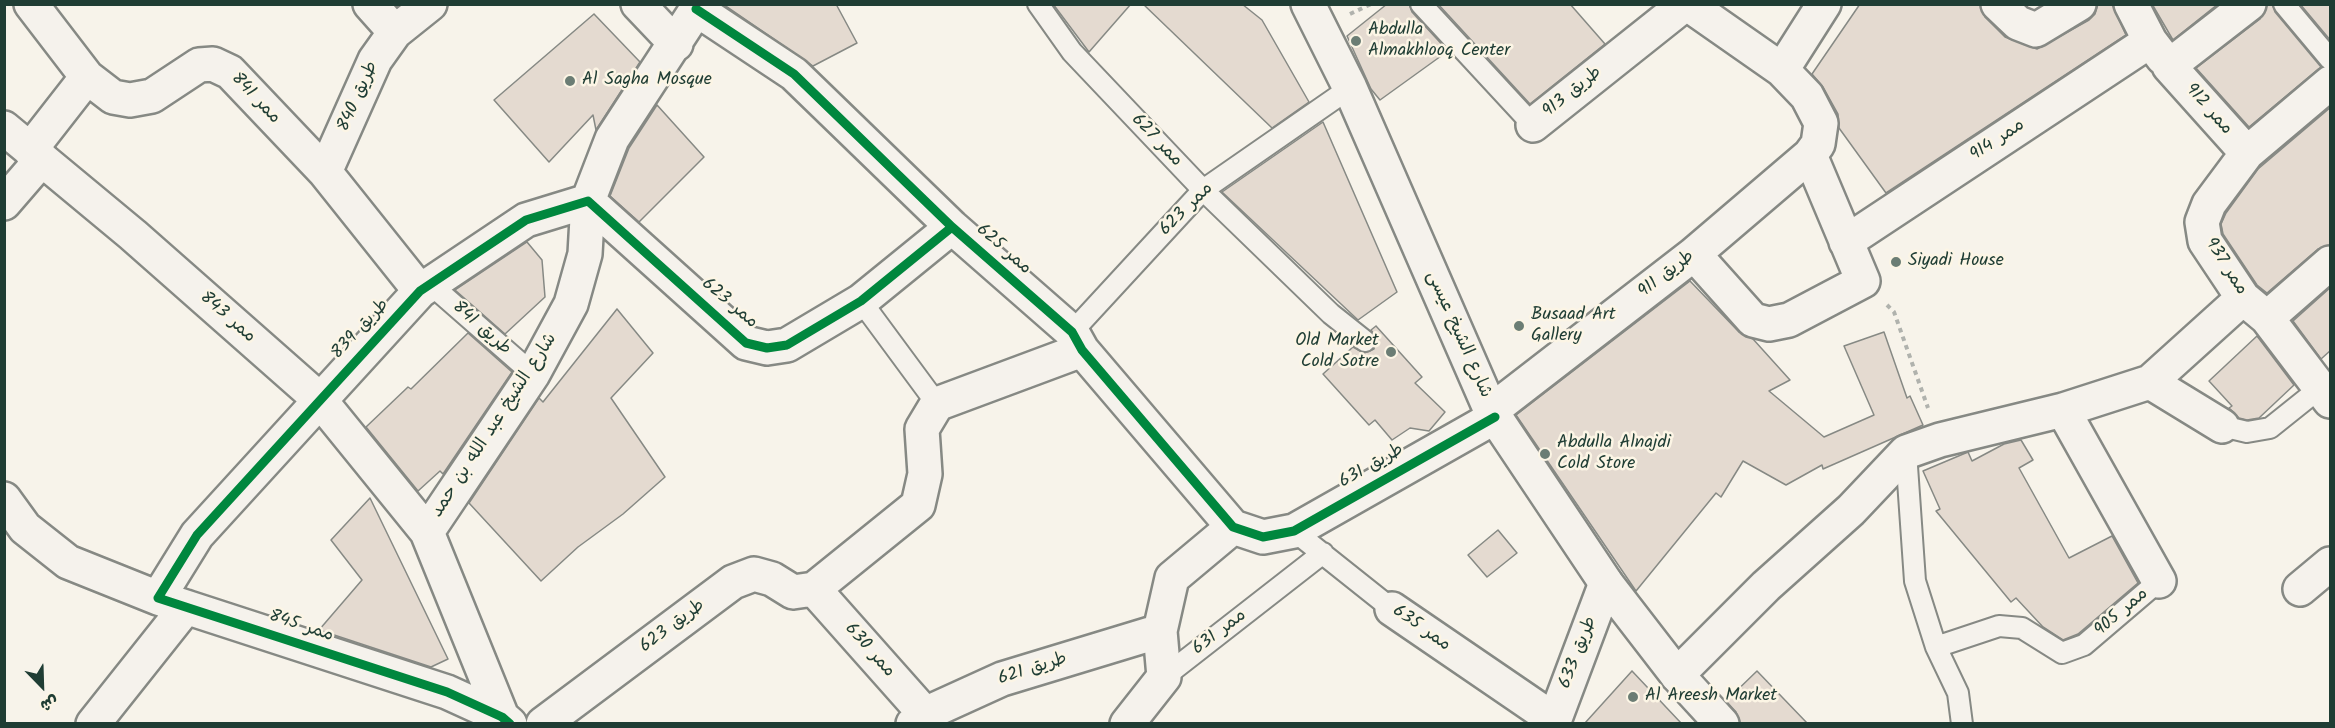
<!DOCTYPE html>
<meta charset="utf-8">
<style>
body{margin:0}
#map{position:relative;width:2335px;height:728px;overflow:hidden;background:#f7f3ea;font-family:Kalam,"Playpen Sans Arabic",sans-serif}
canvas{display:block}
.frame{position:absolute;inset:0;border:6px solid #1f3d34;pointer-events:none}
.north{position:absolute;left:12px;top:656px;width:60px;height:60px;-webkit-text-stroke:4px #fcf5e5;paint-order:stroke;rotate:157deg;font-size:16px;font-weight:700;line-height:24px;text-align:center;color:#1f3d34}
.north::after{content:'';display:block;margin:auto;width:21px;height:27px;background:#1f3d34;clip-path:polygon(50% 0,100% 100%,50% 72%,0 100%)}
</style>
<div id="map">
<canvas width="2335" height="728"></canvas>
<div class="frame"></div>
<div class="north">ش</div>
</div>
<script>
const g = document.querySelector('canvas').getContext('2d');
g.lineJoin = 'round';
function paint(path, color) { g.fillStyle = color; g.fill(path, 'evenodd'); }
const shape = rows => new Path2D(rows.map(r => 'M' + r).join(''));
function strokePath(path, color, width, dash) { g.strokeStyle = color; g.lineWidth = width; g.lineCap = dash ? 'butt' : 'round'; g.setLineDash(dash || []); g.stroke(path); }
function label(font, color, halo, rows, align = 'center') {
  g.font = font + ' Kalam,"Playpen Sans Arabic",sans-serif'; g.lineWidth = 5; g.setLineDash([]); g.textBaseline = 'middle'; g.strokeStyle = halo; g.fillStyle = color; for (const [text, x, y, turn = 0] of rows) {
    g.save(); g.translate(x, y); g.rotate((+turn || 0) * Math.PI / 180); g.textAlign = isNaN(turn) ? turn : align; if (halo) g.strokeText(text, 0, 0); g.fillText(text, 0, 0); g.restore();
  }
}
const building = shape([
 [723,4,836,4,857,43,813,66,723,4],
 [1053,4,1131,4,1089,52,1053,4],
 [1143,4,1242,4,1262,20,1309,102,1272,128,1143,4],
 [1387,4,1409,4,1412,12,1448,51,1380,100,1371,89,1347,36,1387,4],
 [1438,4,1570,4,1605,44,1530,104,1438,4],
 [1860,4,1980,4,1985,17,2005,37,2037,49,2089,20,2095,14,2098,4,2112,4,2126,35,1886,193,1839,128,1838,114,1823,87,1812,74,1860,4],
 [2152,4,2218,4,2173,40,2152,4],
 [2267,4,2272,4,2275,12,2321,67,2249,127,2196,68,2260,19,2267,4],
 [2300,4,2331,4,2331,41,2300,4],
 [594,14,640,62,596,130,593,115,549,162,494,100,594,14],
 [657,105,704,157,639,222,610,196,629,148,657,105],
 [2331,107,2331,245,2318,249,2267,293,2257,285,2223,234,2221,224,2226,213,2258,169,2331,107],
 [1323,122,1397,292,1358,320,1222,192,1323,122],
 [527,242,542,260,545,297,505,334,455,290,527,242],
 [1690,281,1739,332,1753,339,1790,380,1769,391,1824,437,1874,415,1844,346,1884,332,1907,398,1910,396,1923,425,1823,469,1822,465,1786,485,1743,461,1721,497,1716,493,1636,591,1516,415,1690,281],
 [2331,287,2331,350,2321,359,2293,321,2331,287],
 [617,309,653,353,611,398,665,477,623,514,578,547,541,581,469,503,539,398,543,402,617,309],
 [1376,326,1422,377,1415,383,1445,412,1429,431,1410,428,1392,440,1375,420,1369,425,1323,374,1353,347,1364,353,1374,349,1376,337,1371,330,1376,326],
 [468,333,512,372,443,474,440,471,418,491,366,427,408,387,411,389,468,333],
 [2257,336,2294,385,2259,418,2247,420,2239,418,2229,408,2232,406,2209,381,2257,336],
 [2021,440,2033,460,2019,468,2069,558,2112,536,2138,583,2078,634,2063,640,2043,627,2016,598,2011,602,1936,511,1940,509,1923,471,1968,452,1972,461,2004,444,2021,440],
 [370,498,448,659,431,667,319,630,362,580,331,540,370,498],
 [1498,530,1517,553,1487,577,1468,555,1498,530],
 [1632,671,1681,723,1585,723,1632,671],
 [1757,671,1807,723,1740,723,1736,712,1726,701,1757,671]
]);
const path = shape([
 [1350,14,1371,4],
 [1887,305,1894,312,1928,408]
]);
const lane = shape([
 [1038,4,1072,52,1203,190,1331,314,1365,341],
 [1421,4,1533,125],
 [2284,4,2330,59],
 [429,283,533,374],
 [861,301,937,404],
 [1072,332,1203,190,1350,88],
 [2222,426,2247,432,2270,428,2320,388],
 [1906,452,1915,581,1936,647,1958,693,1962,724],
 [1294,531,1392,609],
 [1936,647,1999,626,2022,628,2062,653,2084,645,2159,581],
 [1164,677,1323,553]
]);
const street = shape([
 [31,4,87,77,113,97,130,100,152,96,199,65,213,64,230,72,325,172,420,291],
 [370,4,395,32],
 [638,4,676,44],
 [1998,4,2018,23,2036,30,2079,4],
 [2131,4,2150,41,2163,58],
 [696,9,794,74,952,227,1072,332,1082,350,1233,527,1263,537,1294,531,1495,417],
 [1782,70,1824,4],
 [2330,83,2247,153,2209,204,2202,222,2205,241,2243,298,2267,318,2330,401],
 [4,128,133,235,319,399,427,532],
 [30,150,87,77],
 [2247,153,2169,66,2249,4],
 [325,172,375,60,395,32,430,4],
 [4,203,42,159],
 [1846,242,2150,41],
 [1694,254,1753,320,1769,324,1789,320,1863,281,1810,155],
 [2267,318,2330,263],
 [2150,382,2243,298],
 [2063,410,2159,581],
 [1491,411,1694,254,1810,155,1818,144,1821,123,1807,96,1782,70,1689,5,1680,8,1533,125],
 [4,499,25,528,68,562,158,598],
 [814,589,925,714],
 [2300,589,2330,564],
 [1392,609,1553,719],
 [1677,675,1766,586,1851,510,1906,452,1940,440,2063,410,2150,382,2222,426],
 [93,724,186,607],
 [500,724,502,717,427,532,533,374,571,304,585,254,588,201,612,139,700,4],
 [510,724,502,717,447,692,158,598,197,535,420,291,526,220,588,201,746,343,767,348,787,345,861,301,952,227],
 [543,724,733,582,754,574,772,579,793,592,814,589,918,505,925,474,922,429,937,404,1082,350],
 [913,724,925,714,1002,679,1160,631],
 [1127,724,1164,677,1160,631,1172,578,1233,527],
 [1553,724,1606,583]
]);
const secondary = shape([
 [1308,4,1350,88,1491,411,1606,583,1677,675,1722,724]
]);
const cycleway = shape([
 [696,9,794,74,952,227,1072,332,1082,350,1233,527,1263,537,1294,531,1495,417],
 [510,724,502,717,447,692,158,598,197,535,420,291,526,220,588,201,746,343,767,348,787,345,861,301,952,227]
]);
const markers = [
 [1356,41,6,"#6b7d74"],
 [570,81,6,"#6b7d74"],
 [1896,262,6,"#6b7d74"],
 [1519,326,6,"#6b7d74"],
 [1391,352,6,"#6b7d74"],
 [1545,454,6,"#6b7d74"],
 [1633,697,6,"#6b7d74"]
];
const poiNames = [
 ["Abdulla",1368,31],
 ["Almakhlooq Center",1368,52],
 ["Al Sagha Mosque",582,81],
 ["Siyadi House",1908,262],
 ["Busaad Art",1531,316],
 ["Gallery",1531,337],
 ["Old Market",1379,342,"right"],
 ["Cold Sotre",1379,363,"right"],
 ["Abdulla Alnajdi",1557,444],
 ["Cold Store",1557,465],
 ["Al Areesh Market",1645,697]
];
const streetNames = [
 ["طريق 913",1573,93,-39],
 ["طريق 840",359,97,-66],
 ["ممر 841",255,99,46],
 ["ممر 912",2208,110,48],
 ["ممر 627",1156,141,46],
 ["ممر 914",1998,141,-34],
 ["ممر 623",1187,210,-45],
 ["ممر 625",1003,250,41],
 ["ممر 937",2225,267,57],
 ["طريق 911",1667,275,-38],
 ["ممر 623",729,304,40],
 ["ممر 843",227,318,41],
 ["طريق 841",481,329,41],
 ["طريق 839",361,330,-47],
 ["شارع الشيخ عيسى",1458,335,66],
 ["شارع الشيخ عبد الله بن حمد",495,426,-57],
 ["طريق 631",1372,467,-30],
 ["ممر 905",2122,613,-41],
 ["ممر 845",301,627,18],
 ["طريق 623",673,627,-37],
 ["ممر 635",1421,629,35],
 ["ممر 631",1220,633,-38],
 ["ممر 630",869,651,48],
 ["طريق 633",1579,653,-69],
 ["طريق 621",1033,670,-18]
];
paint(building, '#e4dad0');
strokePath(building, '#868984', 1.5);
strokePath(lane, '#868984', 24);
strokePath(street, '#868984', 38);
strokePath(secondary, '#868984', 38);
strokePath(path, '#b0b2ad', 4, [4.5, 4.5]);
strokePath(lane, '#f5f2ec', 20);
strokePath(street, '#f5f2ec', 33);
strokePath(secondary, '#f5f2ec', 33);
strokePath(cycleway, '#00873e', 9);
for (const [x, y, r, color] of markers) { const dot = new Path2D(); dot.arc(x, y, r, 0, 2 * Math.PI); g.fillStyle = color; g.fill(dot); strokePath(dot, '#fcf5e5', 2); }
label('18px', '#1f3d34', '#fcf5e5', poiNames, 'left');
label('18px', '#1f3d34', '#fcf5e5', streetNames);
</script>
